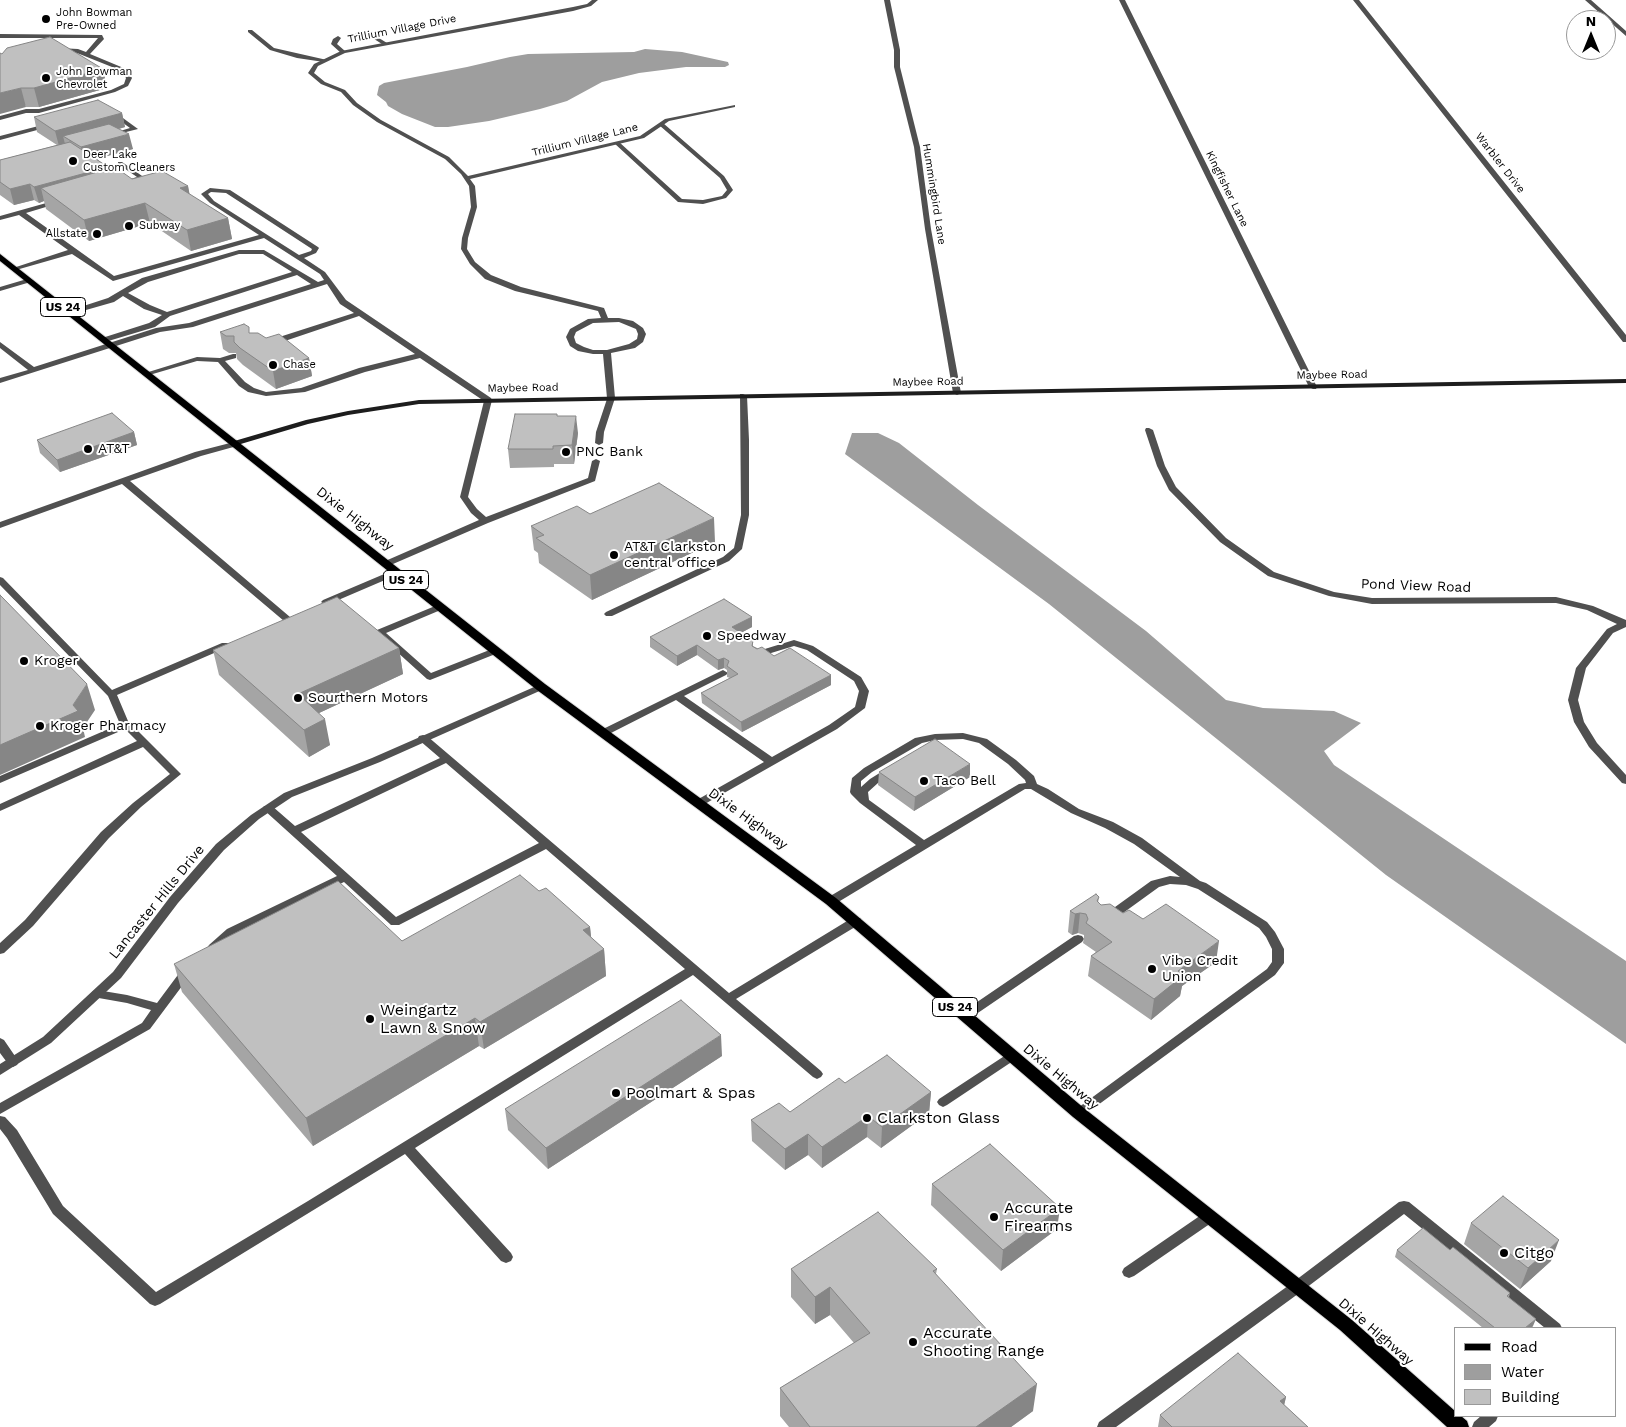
<!DOCTYPE html>
<style>
body{margin:0}
#map{position:relative;width:1626px;height:1427px;overflow:hidden;background:#fff;font-family:"Work Sans",sans-serif}
canvas{display:block}
.legend{position:absolute;left:1454px;top:1327px;width:162px;height:90px;box-sizing:border-box;background:#fff;border:1px solid #999;margin:0;padding:6px 9px;list-style:none;font-size:15px;color:#000}
.legend li{display:flex;align-items:center;gap:10px;height:25px}
.legend b{width:25px;border:1px solid #999}
.north{position:absolute;left:1566px;top:10px;width:50px;height:50px;box-sizing:border-box;background:#fff;border:1px solid #999;border-radius:50%;rotate:0deg;font-size:14px;font-weight:700;line-height:20px;text-align:center;color:#000}
.north::after{content:'';display:block;margin:auto;width:18px;height:22px;background:#000;clip-path:polygon(50% 0,100% 100%,50% 72%,0 100%)}
</style>
<div id="map">
<canvas width="1626" height="1427"></canvas>
<ul class="legend">
<li><b style="height:6px;background:#000"></b>Road</li>
<li><b style="height:14px;background:#9e9e9e"></b>Water</li>
<li><b style="height:14px;background:#c0c0c0"></b>Building</li>
</ul>
<div class="north">N</div>
</div>
<script>
const g = document.querySelector('canvas').getContext('2d');
g.lineJoin = 'round';
function paint(path, color) { g.fillStyle = color; g.fill(path, 'evenodd'); }
const shape = rows => new Path2D(rows.map(r => 'M' + r).join(''));
function strokePath(path, color, width, dash) { g.strokeStyle = color; g.lineWidth = width; g.lineCap = dash ? 'butt' : 'round'; g.setLineDash(dash || []); g.stroke(path); }
function label(font, color, halo, rows, align = 'center') {
  g.font = font + ' "Work Sans",sans-serif'; g.lineWidth = 4; g.setLineDash([]); g.textBaseline = 'middle'; g.strokeStyle = halo; g.fillStyle = color; for (const [text, x, y, turn = 0] of rows) {
    g.save(); g.translate(x, y); g.rotate((+turn || 0) * Math.PI / 180); g.textAlign = isNaN(turn) ? turn : align; if (halo) g.strokeText(text, 0, 0); g.fillText(text, 0, 0); g.restore();
  }
}
const water = shape([
 [645,49,682,52,728,62,729,65,725,67,686,67,639,73,602,82,567,101,540,109,489,121,448,127,435,127,402,114,388,106,386,102,377,95,379,86,384,83,467,67,510,57,528,54,634,52],
 [852,433,878,433,899,443,978,505,1146,631,1226,700,1263,708,1334,711,1361,723,1324,751,1334,765,1626,961,1626,1044,1386,875,1049,604,845,454]
]);
const lane = shape([
 [248,30,252,30,274,48,327,60,324,62,297,58,270,50,248,32,248,30],
 [358,32,374,35,387,43,382,44,371,37,356,35,355,34,358,32],
 [0,34,102,35,104,39,90,54,126,69,132,78,128,86,115,92,39,113,26,113,0,120,0,116,26,109,39,109,111,90,124,84,126,78,122,71,77,53,59,52,56,50,59,48,78,49,86,52,98,38,0,38,0,34],
 [338,36,341,38,337,44,345,51,345,53,341,53,331,44,333,39,338,36],
 [112,113,116,113,138,129,110,136,110,134,130,128,112,115,112,113],
 [50,123,52,124,52,126,0,140,0,136,50,123],
 [659,123,663,123,724,176,733,190,726,198,703,204,678,202,614,143,619,142,682,199,703,200,722,196,727,190,720,178,659,125,659,123],
 [118,162,122,162,145,178,131,181,131,179,137,177,118,164,118,162],
 [210,188,230,190,318,247,319,248,316,253,304,258,325,272,346,300,491,398,492,400,468,497,477,509,486,517,588,478,592,461,596,459,600,461,595,481,488,523,386,567,382,564,383,562,479,520,471,513,460,497,484,401,420,358,365,372,305,392,266,396,248,392,239,386,218,362,197,361,146,376,142,374,197,357,220,358,233,354,236,354,236,358,225,361,245,382,254,388,266,392,301,388,359,368,415,354,359,316,276,344,270,344,270,340,354,313,340,304,327,284,193,327,160,332,0,383,0,378,28,370,0,348,0,342,34,367,156,328,189,323,311,284,297,275,170,316,155,327,105,342,102,342,102,338,149,323,162,315,144,309,123,296,114,302,72,314,65,312,108,298,142,278,239,250,264,250,318,282,324,280,320,274,264,238,113,281,72,254,16,270,10,269,68,250,19,215,0,220,0,216,57,200,60,202,59,203,26,213,114,276,259,235,210,203,201,194,210,188],
 [211,192,226,193,312,249,311,251,299,255,214,201,208,194,211,192],
 [239,254,263,254,292,272,167,312,150,305,128,293,148,282,239,254],
 [27,279,34,281,0,291,0,287,27,279],
 [740,394,743,394,747,396,749,440,749,515,742,549,729,561,612,616,606,616,604,614,606,612,723,557,734,548,741,515,740,394],
 [608,396,614,396,615,398,604,432,603,443,599,445,595,443,596,432,608,396],
 [234,442,238,444,237,446,201,456,130,481,290,617,292,619,290,621,284,621,122,484,0,528,0,522,195,452,234,442],
 [396,569,401,572,399,574,329,604,326,605,321,602,323,600,396,569],
 [0,577,3,578,112,690,222,643,228,643,230,645,228,647,117,695,128,721,181,774,141,807,109,838,33,926,4,953,0,954,0,943,25,920,101,832,133,803,170,774,143,747,0,811,0,804,137,741,125,729,0,783,0,776,120,724,108,696,0,585,0,577],
 [440,604,443,605,445,607,443,609,386,633,431,673,492,649,495,648,500,651,498,653,430,680,427,679,375,632,377,630,440,604],
 [794,640,813,646,861,677,869,691,865,708,837,729,703,805,695,805,694,803,695,801,764,762,676,700,607,735,599,735,598,733,599,731,723,670,728,673,726,675,684,696,772,757,829,725,855,707,859,691,854,681,807,650,794,646,758,657,753,654,755,652,794,640],
 [963,733,987,739,1016,760,1034,776,1037,784,1048,789,1079,809,1113,822,1142,838,1200,881,1206,883,1267,922,1275,932,1284,949,1284,963,1275,975,1083,1116,1079,1118,1075,1116,1073,1113,1075,1110,1267,969,1272,962,1272,949,1266,937,1259,928,1198,889,1186,885,1170,884,1159,887,1112,921,1104,921,1102,918,1104,915,1151,881,1170,876,1180,877,1134,844,1105,828,1071,813,1031,789,1025,789,835,904,827,904,825,901,827,898,916,845,860,803,851,794,850,792,852,778,864,768,915,738,935,734,963,733],
 [963,739,979,743,1008,764,1025,780,1026,783,1019,784,924,840,869,800,868,792,878,783,894,773,895,771,894,769,886,769,870,779,861,787,861,781,872,772,922,743,935,740,963,739],
 [423,735,427,736,729,993,852,918,860,918,862,921,860,924,736,999,821,1071,823,1074,821,1077,817,1079,813,1077,693,975,415,1148,511,1253,513,1257,511,1261,506,1263,501,1261,405,1154,160,1304,155,1306,150,1304,53,1214,7,1138,0,1129,0,1116,5,1117,17,1130,63,1206,156,1292,308,1201,685,969,546,849,399,925,391,925,344,882,235,935,217,951,209,951,207,948,209,945,227,929,337,876,264,810,263,808,264,806,272,806,295,826,440,758,419,740,418,738,419,736,423,735],
 [446,763,539,843,396,917,301,832,446,763],
 [1078,935,1082,936,1084,939,1082,942,969,1019,965,1020,961,1019,959,1016,961,1013,1074,936,1078,935],
 [187,967,191,968,193,971,191,974,150,1029,0,1114,0,1103,142,1023,151,1010,127,1003,93,997,91,994,93,991,97,990,127,995,157,1003,183,968,187,967],
 [0,1038,4,1040,17,1059,19,1062,17,1065,13,1067,9,1065,0,1053,0,1038],
 [1012,1051,1016,1053,1018,1056,1016,1059,947,1105,943,1107,939,1105,937,1102,939,1099,1012,1051],
 [1404,1201,1409,1202,1560,1324,1562,1328,1545,1328,1404,1214,1302,1291,1116,1427,1097,1427,1099,1422,1292,1283,1399,1202,1404,1201],
 [1209,1211,1214,1213,1216,1217,1214,1221,1134,1276,1129,1278,1124,1276,1122,1272,1124,1268,1204,1213,1209,1211],
 [1481,1416,1498,1416,1496,1421,1489,1427,1472,1427,1474,1422,1481,1416]
]);
const street = shape([
 [592,0,598,0,591,6,573,11,345,53,318,66,314,73,325,82,345,90,357,103,381,120,449,157,468,176,640,136,665,119,735,105,735,107,669,121,644,138,470,179,475,186,477,207,468,238,467,249,475,262,491,275,521,287,604,308,608,318,619,318,633,321,643,328,646,334,643,342,635,348,611,353,615,398,611,400,607,398,603,354,593,354,578,351,570,346,566,337,570,329,588,319,601,318,598,311,515,291,485,279,470,264,461,249,462,238,471,207,469,186,461,174,445,159,377,122,353,105,341,92,321,84,308,73,314,64,341,51,573,7,587,4,592,0],
 [619,322,636,329,638,334,637,339,629,344,607,350,593,350,584,347,576,343,574,337,576,332,593,323,619,322],
 [884,0,890,0,900,50,900,67,920,147,931,229,961,393,957,395,953,393,925,229,914,147,894,67,894,50,884,0],
 [1119,0,1125,0,1317,387,1316,389,1313,389,1309,387,1119,0],
 [1353,0,1359,0,1626,335,1626,342,1623,342,1353,0],
 [1585,0,1591,0,1626,31,1626,36,1585,0],
 [1146,428,1149,428,1153,430,1165,466,1176,487,1226,538,1274,572,1334,592,1372,598,1556,597,1593,606,1626,620,1626,627,1613,633,1586,668,1578,700,1584,722,1597,743,1626,775,1626,784,1622,783,1589,747,1574,722,1568,700,1576,668,1607,629,1617,624,1587,610,1556,603,1372,604,1329,596,1268,576,1220,542,1169,490,1157,466,1145,430,1146,428],
 [541,684,544,685,546,687,544,689,380,762,292,797,259,819,224,850,178,903,121,978,51,1043,0,1075,0,1064,43,1037,113,972,170,897,216,844,251,815,284,793,372,758,541,684]
]);
const secondary = shape([
 [1626,379,1626,383,419,404,348,415,308,424,234,446,230,444,231,442,306,420,348,411,419,400,1626,379]
]);
const primary = shape([
 [0,254,545,684,836,898,1085,1109,1352,1320,1455,1411,1455,1416,1461,1416,1467,1421,1469,1427,1447,1427,1340,1330,1073,1117,826,904,537,690,0,261,0,254]
]);
const wall = shape([
 [2,54,103,69,107,88,39,107,26,107],
 [122,113,125,127,119,129,133,149,97,159,109,169,132,179,188,186,189,194,228,218,232,239,191,251,150,223,89,241,46,209,44,201,39,203,34,200,14,205,0,195,0,160,57,145,37,132,34,117],
 [220,332,250,333,266,338,309,358,312,376,276,389,243,365,237,359,236,353,229,353,223,349],
 [557,416,578,433,574,464,554,464,554,467,510,468,508,449],
 [134,432,137,445,60,472,40,453,37,440],
 [590,514,715,542,592,600,539,563,538,553,534,550,531,526],
 [752,617,752,627,741,633,753,641,753,646,774,656,831,675,831,685,742,732,702,703,701,693,730,678,727,677,727,670,724,668,718,670,697,655,677,666,650,647,650,637],
 [399,648,403,674,319,713,330,745,309,757,219,675,213,650],
 [879,772,970,777,914,811,878,785],
 [539,891,590,927,591,938,604,949,606,976,484,1049,479,1046,313,1146,182,992,174,964,402,941],
 [1099,897,1098,903,1101,905,1123,913,1143,919,1216,962,1182,986,1180,996,1151,1020,1088,976,1091,956,1096,952,1083,943,1084,937,1084,935,1078,933,1072,935,1068,932,1070,911],
 [722,1056,548,1169,508,1130,505,1109],
 [845,1083,931,1092,929,1113,881,1148,867,1137,822,1168,808,1155,785,1170,752,1141,751,1120,790,1112],
 [932,1184,1057,1229,1001,1271,931,1205],
 [1471,1223,1551,1261,1520,1289,1464,1244],
 [1397,1250,1450,1250,1510,1293,1509,1297,1533,1326,1531,1328,1483,1328,1395,1257],
 [791,1269,937,1269,936,1274,1033,1411,1011,1427,789,1427,780,1416,780,1388,854,1343,830,1315,815,1324,791,1297],
 [1286,1397,1284,1405,1308,1427,1158,1427,1160,1415]
]);
const shadedWall = shape([
 [103,69,107,88,39,107,34,88],
 [21,88,26,107,0,114,0,93],
 [122,113,125,127,72,142,63,136,65,144,59,146,55,131],
 [129,134,133,149,84,162,81,147],
 [108,167,112,182,41,188,44,201,39,203,34,187],
 [30,184,34,200,14,205,10,189],
 [188,186,192,206,180,188],
 [145,203,150,223,89,241,84,220],
 [228,218,232,239,191,251,187,230],
 [309,358,312,376,276,389,273,371],
 [576,416,578,433,574,464,572,445],
 [134,432,137,445,60,472,57,460],
 [714,518,715,542,592,600,590,575],
 [752,617,752,627,733,637,732,627],
 [697,645,697,655,677,666,677,656],
 [399,648,403,674,304,720,298,694],
 [724,658,724,668,718,670,718,660],
 [831,675,831,685,742,732,741,722],
 [87,684,95,710,83,728,85,737,0,775,0,745,73,705],
 [325,719,330,745,309,757,304,730],
 [970,764,970,777,914,811,915,797],
 [1080,913,1078,933,1072,935,1075,914],
 [590,927,593,954,583,930],
 [1219,941,1216,962,1182,986,1180,996,1151,1020,1154,999,1178,971],
 [604,949,606,976,484,1049,480,1022],
 [475,1018,479,1046,313,1146,306,1118],
 [721,1035,722,1056,548,1169,546,1148],
 [931,1092,929,1113,881,1148,882,1127],
 [868,1116,867,1137,822,1168,822,1147],
 [808,1134,808,1155,785,1170,785,1149],
 [1060,1208,1057,1229,1001,1271,1003,1250],
 [1559,1240,1551,1261,1520,1289,1528,1268],
 [830,1287,830,1315,815,1324,815,1297],
 [1536,1319,1533,1326,1531,1328,1525,1328],
 [1037,1384,1033,1411,1011,1427,976,1427],
 [1286,1397,1281,1418,1280,1401]
]);
const building = shape([
 [50,37,103,69,34,88,21,88,0,93,0,53,2,54,7,48,50,37],
 [98,100,122,113,55,131,34,117,98,100],
 [109,124,129,134,81,147,63,136,109,124],
 [70,142,108,167,34,187,30,184,10,189,0,182,0,160,70,142],
 [115,167,132,179,162,171,188,186,180,188,228,218,187,230,145,203,84,220,41,188,115,167],
 [244,324,249,327,249,333,258,333,266,338,279,334,309,358,273,371,240,348,234,342,234,336,226,336,220,332,244,324],
 [112,413,134,432,57,460,37,440,112,413],
 [515,414,557,414,557,416,576,416,572,445,553,446,553,449,508,449,515,414],
 [659,483,714,518,590,575,536,538,544,535,531,526,577,506,590,514,659,483],
 [0,595,87,684,73,705,78,711,0,745,0,595],
 [337,597,399,648,298,694,325,719,304,730,213,650,337,597],
 [724,599,752,617,732,627,753,641,752,646,757,649,762,647,774,656,790,648,831,675,741,722,701,693,738,674,727,666,729,661,724,658,718,660,697,645,677,656,650,637,724,599],
 [935,739,970,764,915,797,879,772,935,739],
 [520,875,539,891,546,888,590,927,583,930,604,949,480,1022,475,1018,306,1118,174,964,338,881,402,941,520,875],
 [1096,894,1099,897,1097,901,1101,905,1110,904,1123,913,1129,910,1143,919,1166,904,1219,941,1178,971,1184,975,1154,999,1091,956,1112,942,1086,923,1088,919,1086,914,1080,913,1075,914,1070,911,1096,894],
 [681,1000,721,1035,546,1148,505,1109,681,1000],
 [887,1055,931,1092,882,1127,868,1116,822,1147,808,1134,785,1149,751,1120,779,1103,790,1112,839,1078,845,1083,887,1055],
 [990,1144,1060,1208,1003,1250,932,1184,990,1144],
 [1503,1196,1559,1240,1528,1268,1471,1223,1503,1196],
 [878,1212,937,1269,933,1271,1037,1384,976,1427,810,1427,780,1388,870,1333,830,1287,815,1297,791,1269,878,1212],
 [1423,1228,1450,1250,1453,1247,1510,1293,1507,1296,1536,1319,1525,1328,1495,1328,1397,1250,1423,1228],
 [1238,1353,1286,1397,1280,1401,1308,1427,1172,1427,1160,1415,1238,1353]
]);
const markers = [
 [46,19,5,"#000"],
 [46,78,5,"#000"],
 [73,161,5,"#000"],
 [129,226,5,"#000"],
 [97,234,5,"#000"],
 [273,365,5,"#000"],
 [88,449,5,"#000"],
 [566,452,5,"#000"],
 [614,555,5,"#000"],
 [707,636,5,"#000"],
 [24,661,5,"#000"],
 [298,698,5,"#000"],
 [40,726,5,"#000"],
 [924,781,5,"#000"],
 [1152,969,5,"#000"],
 [370,1019,5,"#000"],
 [616,1093,5,"#000"],
 [867,1118,5,"#000"],
 [994,1217,5,"#000"],
 [1504,1253,5,"#000"],
 [913,1342,5,"#000"]
];
const farPoinames = [
 ["John Bowman",56,13],
 ["Pre-Owned",56,26],
 ["John Bowman",56,72],
 ["Chevrolet",56,85],
 ["Deer Lake",83,155],
 ["Custom Cleaners",83,168],
 ["Subway",139,226],
 ["Allstate",87,234,"right"],
 ["Chase",283,365]
];
const farStreetnames = [
 ["Trillium Village Drive",402,29,-11],
 ["Trillium Village Lane",585,140,-14],
 ["Warbler Drive",1500,163,52],
 ["Kingfisher Lane",1227,189,64],
 ["Hummingbird Lane",934,194,81],
 ["Maybee Road",1332,375,-1],
 ["Maybee Road",928,382,-1],
 ["Maybee Road",523,388,-1]
];
const shields = [
 [63,307,45],
 [406,580,45],
 [955,1007,45]
];
const shieldNames = [
 ["US 24",63,307],
 ["US 24",406,580],
 ["US 24",955,1007]
];
const poiNames = [
 ["AT&T",98,449],
 ["PNC Bank",576,452],
 ["AT&T Clarkston",624,547],
 ["central office",624,563],
 ["Speedway",717,636],
 ["Kroger",34,661],
 ["Sourthern Motors",308,698],
 ["Kroger Pharmacy",50,726],
 ["Taco Bell",934,781],
 ["Vibe Credit",1162,961],
 ["Union",1162,977]
];
const streetNames = [
 ["Dixie Highway",355,519,38],
 ["Pond View Road",1416,586,2],
 ["Dixie Highway",748,819,36],
 ["Lancaster Hills Drive",157,902,-51],
 ["Dixie Highway",1061,1077,40],
 ["Dixie Highway",1376,1332,41]
];
const nearPoinames = [
 ["Weingartz",380,1010],
 ["Lawn & Snow",380,1028],
 ["Poolmart & Spas",626,1093],
 ["Clarkston Glass",877,1118],
 ["Accurate",1004,1208],
 ["Firearms",1004,1226],
 ["Citgo",1514,1253],
 ["Accurate",923,1333],
 ["Shooting Range",923,1351]
];
paint(water, '#9e9e9e');
strokePath(primary, '#dbdbdb', 2);
paint(lane, '#505050');
paint(street, '#505050');
paint(secondary, '#1d1d1d');
paint(primary, '#000');
paint(wall, '#a5a5a5');
paint(shadedWall, '#868686');
paint(building, '#c0c0c0');
strokePath(building, '#868686', 1);
for (const [x, y, r, color] of markers) { const dot = new Path2D(); dot.arc(x, y, r, 0, 2 * Math.PI); g.fillStyle = color; g.fill(dot); strokePath(dot, '#fff', 2); }
label('11px', '#000', '#fff', farPoinames, 'left');
label('11px', '#000', '#fff', farStreetnames);
for (const [x, y, w] of shields) { const box = new Path2D(); box.roundRect(x - w / 2, y - 9.5, w, 19, 4); g.fillStyle = '#fff'; g.fill(box); strokePath(box, '#000', 1); }
label('bold 12px', '#000', null, shieldNames);
label('14px', '#000', '#fff', poiNames, 'left');
label('14px', '#000', '#fff', streetNames);
label('16px', '#000', '#fff', nearPoinames, 'left');
</script>
